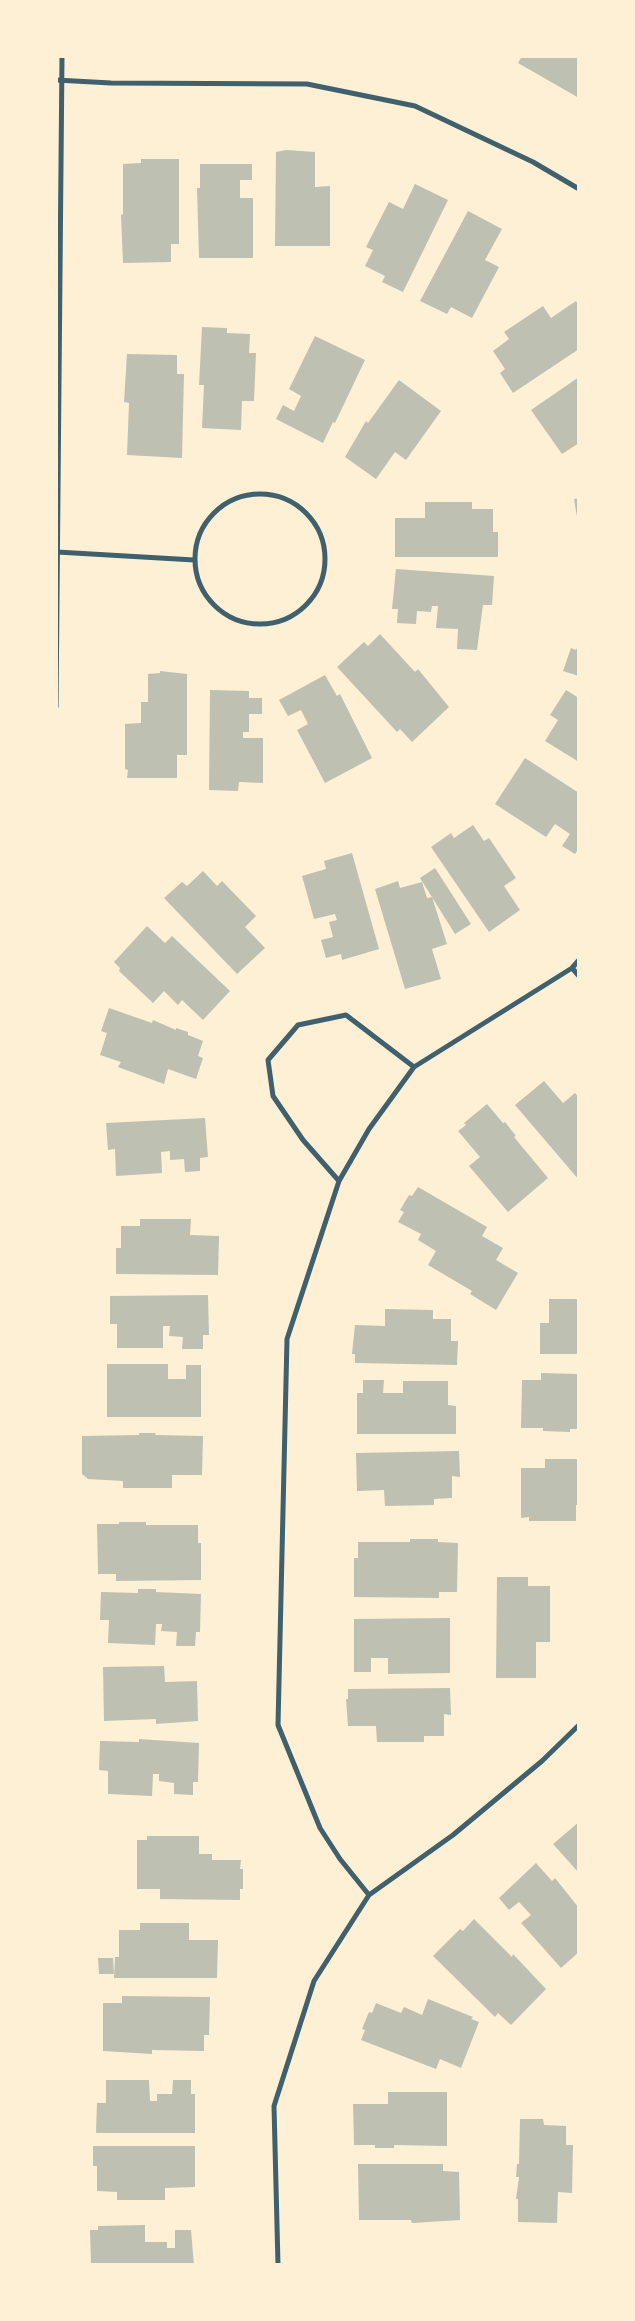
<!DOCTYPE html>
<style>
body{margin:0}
#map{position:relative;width:635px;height:2321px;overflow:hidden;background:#fdf0d5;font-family:Inter,sans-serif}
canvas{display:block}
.frame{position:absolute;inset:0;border:58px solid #fdf0d5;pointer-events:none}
</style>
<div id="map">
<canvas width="635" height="2321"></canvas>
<div class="frame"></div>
</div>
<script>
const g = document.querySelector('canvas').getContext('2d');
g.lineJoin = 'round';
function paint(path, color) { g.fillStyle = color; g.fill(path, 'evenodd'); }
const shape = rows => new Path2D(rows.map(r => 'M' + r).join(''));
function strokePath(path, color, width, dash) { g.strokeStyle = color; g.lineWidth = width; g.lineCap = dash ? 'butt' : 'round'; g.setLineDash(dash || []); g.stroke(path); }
const building = shape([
 [522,56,579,56,579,98,518,63],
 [286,150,315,152,315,187,330,186,330,246,275,246,276,152],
 [141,159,179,159,179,244,171,244,171,262,123,263,121,215,123,214,123,164,141,163],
 [200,164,252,164,252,180,240,180,240,198,253,198,253,258,199,258,197,188,200,188],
 [415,184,448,200,403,292,382,282,385,276,365,266,373,250,366,247,389,202,403,209],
 [468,211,502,229,485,260,499,267,472,318,451,307,447,314,420,301],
 [576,301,579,306,579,349,513,393,500,373,505,369,493,351,509,339,504,332,543,306,551,318],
 [202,327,227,328,227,333,250,334,249,353,256,353,254,401,242,401,241,430,202,428,204,385,199,385],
 [315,336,365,360,335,423,333,422,323,443,276,419,283,405,294,411,301,396,289,389],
 [127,354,177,355,177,374,184,374,182,458,127,455,129,403,124,402],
 [579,377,579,443,562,454,531,410],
 [399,380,441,411,406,460,395,452,376,479,345,457,366,421,368,423],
 [579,498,579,523,578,523,574,499],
 [425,502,472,502,472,509,493,509,493,532,498,532,498,557,395,557,395,518,425,518],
 [396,569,494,576,492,605,483,605,477,650,457,649,458,629,436,628,438,606,432,606,431,612,417,611,416,624,397,623,398,609,392,609],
 [380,634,415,672,418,669,449,707,412,742,400,729,397,732,337,667,364,642,368,646],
 [579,643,579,676,563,671,571,648,576,650],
 [160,671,187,674,187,755,177,755,177,778,127,778,128,770,125,769,125,724,141,723,141,702,148,702,148,674,160,673],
 [325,675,337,696,340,694,372,758,325,783,297,730,308,724,301,710,288,716,279,700],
 [210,690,249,691,249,698,262,698,262,714,249,714,249,732,243,732,243,738,263,738,263,783,239,782,238,791,209,790],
 [566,690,579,698,579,762,545,741,558,720,550,715],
 [525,758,579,793,579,848,575,854,562,846,570,834,555,824,546,837,495,804],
 [473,825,484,841,489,838,516,878,504,886,520,910,489,932,431,847,451,833,454,838],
 [352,853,379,949,342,960,341,954,326,958,321,940,333,937,329,922,337,920,335,914,314,919,302,876,326,869,324,861],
 [435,868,471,924,455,934,420,878],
 [203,871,217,886,222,881,256,916,245,927,265,948,237,974,164,898,182,882,187,886],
 [398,881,400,888,422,882,427,898,432,897,447,944,432,949,441,979,405,989,375,889],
 [147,926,165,943,172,936,230,991,203,1020,182,1000,178,1005,164,991,153,1003,119,971,120,968,114,962],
 [109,1008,152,1023,153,1020,176,1030,176,1028,188,1032,188,1035,203,1041,198,1056,203,1058,196,1079,168,1069,164,1084,118,1067,121,1062,100,1055,107,1033,101,1031],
 [544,1081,563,1103,575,1093,579,1097,579,1180,515,1105],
 [487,1104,503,1123,505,1122,516,1136,514,1137,548,1178,508,1212,469,1166,480,1157,458,1131,466,1125,464,1123],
 [205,1118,208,1157,200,1158,200,1171,185,1172,184,1159,170,1160,170,1151,161,1152,162,1173,116,1176,115,1149,108,1150,106,1123],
 [418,1187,487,1227,482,1236,503,1248,496,1260,518,1273,496,1310,470,1294,472,1291,428,1265,436,1251,418,1240,421,1234,398,1222,404,1212,400,1210,409,1195,412,1196],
 [140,1219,191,1219,190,1235,219,1236,218,1275,116,1274,116,1248,121,1248,121,1226,140,1226],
 [208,1295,209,1335,203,1335,203,1349,182,1349,183,1337,169,1336,170,1326,163,1326,163,1348,117,1348,117,1324,110,1324,110,1296],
 [549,1299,579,1299,579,1354,540,1354,540,1323,549,1323],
 [385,1309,433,1310,433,1319,451,1319,451,1341,458,1341,457,1365,355,1363,355,1354,352,1354,355,1325,385,1326],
 [107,1364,168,1364,168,1379,186,1379,186,1365,201,1365,201,1417,107,1417],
 [541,1373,579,1374,579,1429,570,1429,570,1432,543,1431,543,1428,521,1428,522,1380,541,1380],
 [363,1380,384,1380,383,1393,403,1393,403,1381,448,1381,448,1405,456,1406,456,1434,357,1434,357,1393,363,1393],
 [139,1433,156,1433,155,1435,203,1436,202,1475,172,1475,172,1488,123,1488,123,1481,88,1479,82,1474,82,1436,139,1435],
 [459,1451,460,1477,452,1476,452,1498,434,1499,434,1505,385,1506,384,1490,357,1491,356,1453],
 [545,1459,579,1459,579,1505,576,1505,576,1521,529,1521,529,1517,521,1518,521,1468,545,1468],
 [119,1522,146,1522,146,1525,198,1525,198,1543,201,1543,201,1580,116,1581,116,1574,98,1574,97,1524,119,1524],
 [410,1539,438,1539,438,1542,458,1543,457,1592,439,1592,439,1598,354,1597,354,1558,358,1558,358,1542,410,1542],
 [497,1577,528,1577,528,1586,550,1586,550,1642,536,1642,536,1678,496,1678],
 [138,1589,156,1589,156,1592,201,1594,200,1632,196,1632,195,1646,176,1646,177,1632,161,1631,162,1624,156,1624,155,1645,108,1643,109,1620,100,1620,101,1592,138,1593],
 [450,1618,450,1673,388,1674,388,1658,371,1658,371,1672,354,1672,354,1619],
 [164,1666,165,1682,197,1681,198,1721,156,1724,156,1719,104,1721,103,1667],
 [450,1688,451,1715,444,1714,444,1736,424,1736,424,1742,377,1742,376,1726,348,1726,346,1699,348,1699,348,1689],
 [139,1739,199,1743,198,1782,193,1782,193,1795,174,1794,174,1783,159,1781,159,1774,153,1774,152,1796,108,1794,108,1771,99,1770,100,1741,139,1742],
 [579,1822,579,1873,553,1844],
 [147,1836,199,1836,199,1854,212,1854,212,1860,241,1860,240,1869,243,1869,243,1889,240,1889,240,1900,160,1899,160,1889,137,1889,137,1840,147,1840],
 [536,1863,552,1881,555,1878,579,1908,579,1952,561,1968,521,1923,531,1915,519,1902,509,1910,499,1898],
 [474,1919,512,1957,513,1954,546,1989,511,2025,498,2013,495,2017,433,1956,460,1929,463,1931],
 [140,1923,189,1923,189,1940,218,1940,217,1978,114,1978,115,1957,119,1957,119,1930,140,1930],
 [98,1958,113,1958,114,1974,99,1974],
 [122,1996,210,1997,209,2035,204,2035,204,2051,152,2050,152,2054,103,2051,103,2003,122,2003],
 [428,1999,473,2017,471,2019,479,2022,461,2068,440,2059,436,2069,361,2040,365,2030,362,2029,369,2012,372,2013,376,2003,401,2013,404,2007,422,2015],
 [106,2080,149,2080,150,2101,157,2101,157,2094,172,2094,173,2080,191,2080,191,2094,195,2094,195,2133,96,2133,97,2103,106,2103],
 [388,2092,447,2092,447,2146,394,2145,394,2148,375,2148,375,2145,354,2145,353,2104,388,2104],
 [520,2119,543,2119,544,2125,566,2126,566,2145,573,2145,572,2193,558,2192,557,2223,518,2222,518,2199,516,2199,519,2177,516,2177,517,2164,519,2164],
 [93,2146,195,2146,195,2187,165,2188,165,2200,117,2200,117,2192,97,2191,97,2166,93,2166],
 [358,2164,443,2164,443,2171,459,2172,460,2220,412,2223,411,2220,359,2220],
 [145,2225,145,2242,167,2242,167,2248,175,2248,175,2230,191,2230,194,2265,91,2265,90,2230,98,2230,98,2226]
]);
const minor = shape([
 [56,80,111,83,307,84,415,106,533,162,579,189],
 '195 559a65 65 0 1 1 130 0a65 65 0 1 1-130 0Z',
 [57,552,194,560],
 [56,707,62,56],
 [572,968,579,976],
 [339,1181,303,1140,273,1096,268,1060,298,1025,346,1015,414,1067],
 [369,1895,340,1859,320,1828,278,1725,287,1339,339,1181,369,1129,414,1067,572,968,579,960],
 [278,2265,274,2106,314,1981,369,1895,453,1835,542,1761,579,1725]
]);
paint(building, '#bec0b2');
strokePath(minor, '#3f606c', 5);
</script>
